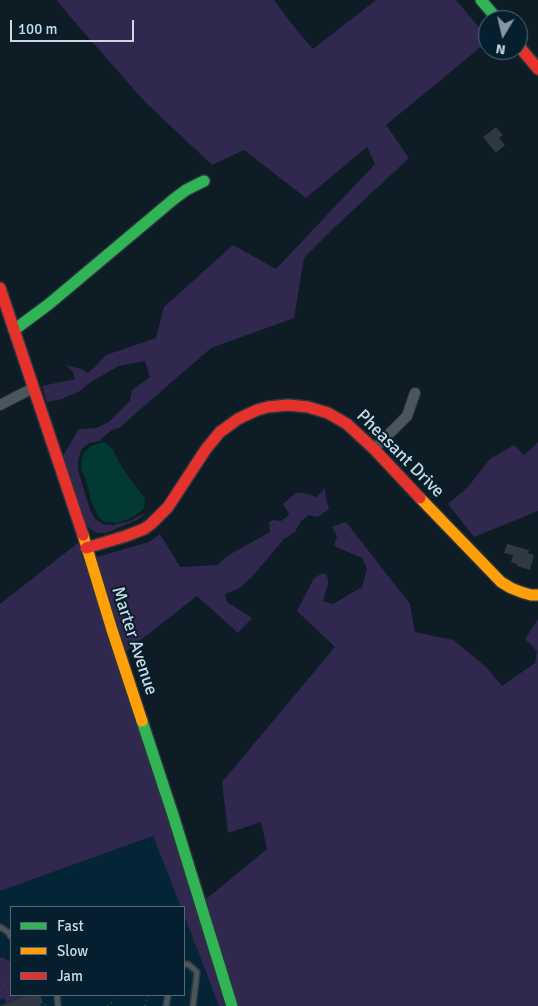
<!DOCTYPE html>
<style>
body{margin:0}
#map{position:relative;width:538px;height:1006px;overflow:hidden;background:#0e1c25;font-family:Signika,sans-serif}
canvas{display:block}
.legend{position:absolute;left:10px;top:906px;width:175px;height:90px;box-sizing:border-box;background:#051f2e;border:1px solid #536976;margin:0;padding:6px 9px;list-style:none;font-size:15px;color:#c9d8e1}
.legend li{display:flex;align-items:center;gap:10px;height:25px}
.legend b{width:25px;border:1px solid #536976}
.north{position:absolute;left:478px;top:10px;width:50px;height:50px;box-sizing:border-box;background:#051f2e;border:1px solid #536976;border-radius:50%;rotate:189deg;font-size:14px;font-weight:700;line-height:20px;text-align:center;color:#c9d8e1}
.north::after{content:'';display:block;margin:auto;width:18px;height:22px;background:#88969f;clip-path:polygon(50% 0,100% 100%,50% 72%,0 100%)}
.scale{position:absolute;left:10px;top:20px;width:124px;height:22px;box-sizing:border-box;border:2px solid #c9d8e1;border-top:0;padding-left:6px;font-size:15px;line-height:18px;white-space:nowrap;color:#c9d8e1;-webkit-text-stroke:4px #051f2e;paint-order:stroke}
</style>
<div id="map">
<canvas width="538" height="1006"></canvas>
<ul class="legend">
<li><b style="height:6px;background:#30b455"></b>Fast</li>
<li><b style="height:6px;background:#ff9f0a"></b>Slow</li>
<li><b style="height:6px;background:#e5322d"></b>Jam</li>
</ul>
<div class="north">N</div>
<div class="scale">100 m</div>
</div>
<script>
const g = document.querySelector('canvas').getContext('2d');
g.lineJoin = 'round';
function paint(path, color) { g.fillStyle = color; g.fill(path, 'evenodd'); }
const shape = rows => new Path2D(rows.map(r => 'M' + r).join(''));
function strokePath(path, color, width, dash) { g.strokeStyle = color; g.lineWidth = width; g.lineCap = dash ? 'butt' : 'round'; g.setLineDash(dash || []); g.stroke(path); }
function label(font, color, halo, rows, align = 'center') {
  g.font = font + ' Signika,sans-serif'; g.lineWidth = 4; g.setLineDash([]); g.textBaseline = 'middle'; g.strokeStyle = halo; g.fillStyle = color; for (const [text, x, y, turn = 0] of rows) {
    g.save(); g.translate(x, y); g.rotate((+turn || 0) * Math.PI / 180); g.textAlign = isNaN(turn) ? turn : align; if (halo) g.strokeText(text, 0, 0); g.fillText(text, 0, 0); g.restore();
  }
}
const built = shape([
 [153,836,181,907,11,907,11,995,184,995,184,915,219,1006,0,1006,0,891]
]);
const green = shape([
 [57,0,274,0,295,28,313,49,376,0,456,0,488,38,488,41,386,125,409,158,335,227,304,258,294,318,211,348,119,428,112,430,103,437,100,441,89,443,81,450,78,460,78,470,90,510,95,519,103,524,113,525,129,521,147,512,139,519,106,533,97,533,90,529,82,518,62,459,64,454,79,429,96,428,109,422,130,401,132,390,150,377,145,361,119,366,89,383,80,391,62,399,47,402,42,386,75,379,73,372,66,365,81,369,88,373,95,367,106,355,156,338,164,307,233,245,276,269,375,164,367,147,306,198,244,150,212,165,145,102,73,20],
 [538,442,538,511,474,537,448,504,467,488,490,459,514,445,524,455],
 [325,488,326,499,329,509,318,517,309,515,301,521,295,532,284,539,251,578,238,589,225,594,227,602,252,618,238,633,197,596,120,656,200,904,267,849,261,822,228,833,222,782,335,647,297,611,314,578,321,574,326,574,328,579,328,584,323,601,333,604,362,587,367,569,362,558,334,546,337,536,332,527,346,522,410,604,415,632,453,640,486,667,502,686,535,663,537,651,525,639,538,619,538,1006,219,1006,184,915,184,907,181,907,153,836,0,891,0,604,79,542,83,561,149,542,160,534,180,567,218,565,227,556,270,532,269,522,273,520,281,521,287,517,289,513,283,504,296,493,303,493,317,497],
 [2,957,11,962,11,995,27,995,6,1003,4,998,0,1000,0,958]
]);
const water = shape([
 [104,442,106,443,112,448,123,469,145,499,144,508,139,513,129,519,117,523,105,522,99,518,91,501,88,487,81,468,82,459,84,453,91,446]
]);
const building = shape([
 [496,127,503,135,499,138,505,145,496,153,483,137],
 [507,544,529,550,528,553,534,555,530,570,517,566,517,564,511,562,513,555,504,553],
 [27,995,40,995,43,1003,40,1004,40,1006,0,1006]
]);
const path = shape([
 [0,990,11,980],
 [111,1003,118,995],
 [40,1006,50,1004],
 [107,1006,111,1003,110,1006],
 [145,1006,145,1003,149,995]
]);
const lane = shape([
 [0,927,8,932,11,937],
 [184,965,188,964,197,972,193,1006],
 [57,995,58,1006],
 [166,1006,168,995]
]);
const street = shape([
 [0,405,33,388],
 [374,449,407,416,415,393]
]);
const fast = shape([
 [481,0,498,20],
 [14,330,49,304,174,199,186,190,204,181],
 [142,721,173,815,232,1006]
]);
const slow = shape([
 [420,498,501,582,511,588,521,592,531,595,538,595],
 [83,535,112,630,142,721]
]);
const jam = shape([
 [518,45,538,69],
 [0,288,83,535],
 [86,548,126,536,144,529,151,524,168,507,206,449,220,432,238,419,257,410,268,407,288,405,308,407,328,413,347,424,374,449,420,498]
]);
const streetNames = [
 ["Pheasant Drive",400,454,45],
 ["Marter Avenue",134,641,72]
];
paint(built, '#042535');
paint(green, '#31284f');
paint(water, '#023933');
paint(building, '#303941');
strokePath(lane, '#2c363c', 8);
strokePath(street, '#2c363c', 12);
strokePath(fast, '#2c363c', 14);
strokePath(slow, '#2c363c', 14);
strokePath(jam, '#2c363c', 14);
strokePath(path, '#4c575c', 1, [1, 4]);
strokePath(lane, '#4a555c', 5);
strokePath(street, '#4a555c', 10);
strokePath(fast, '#30b455', 11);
strokePath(slow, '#ff9f0a', 11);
strokePath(jam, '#e5322d', 11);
label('18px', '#c9d8e1', '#051f2e', streetNames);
</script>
